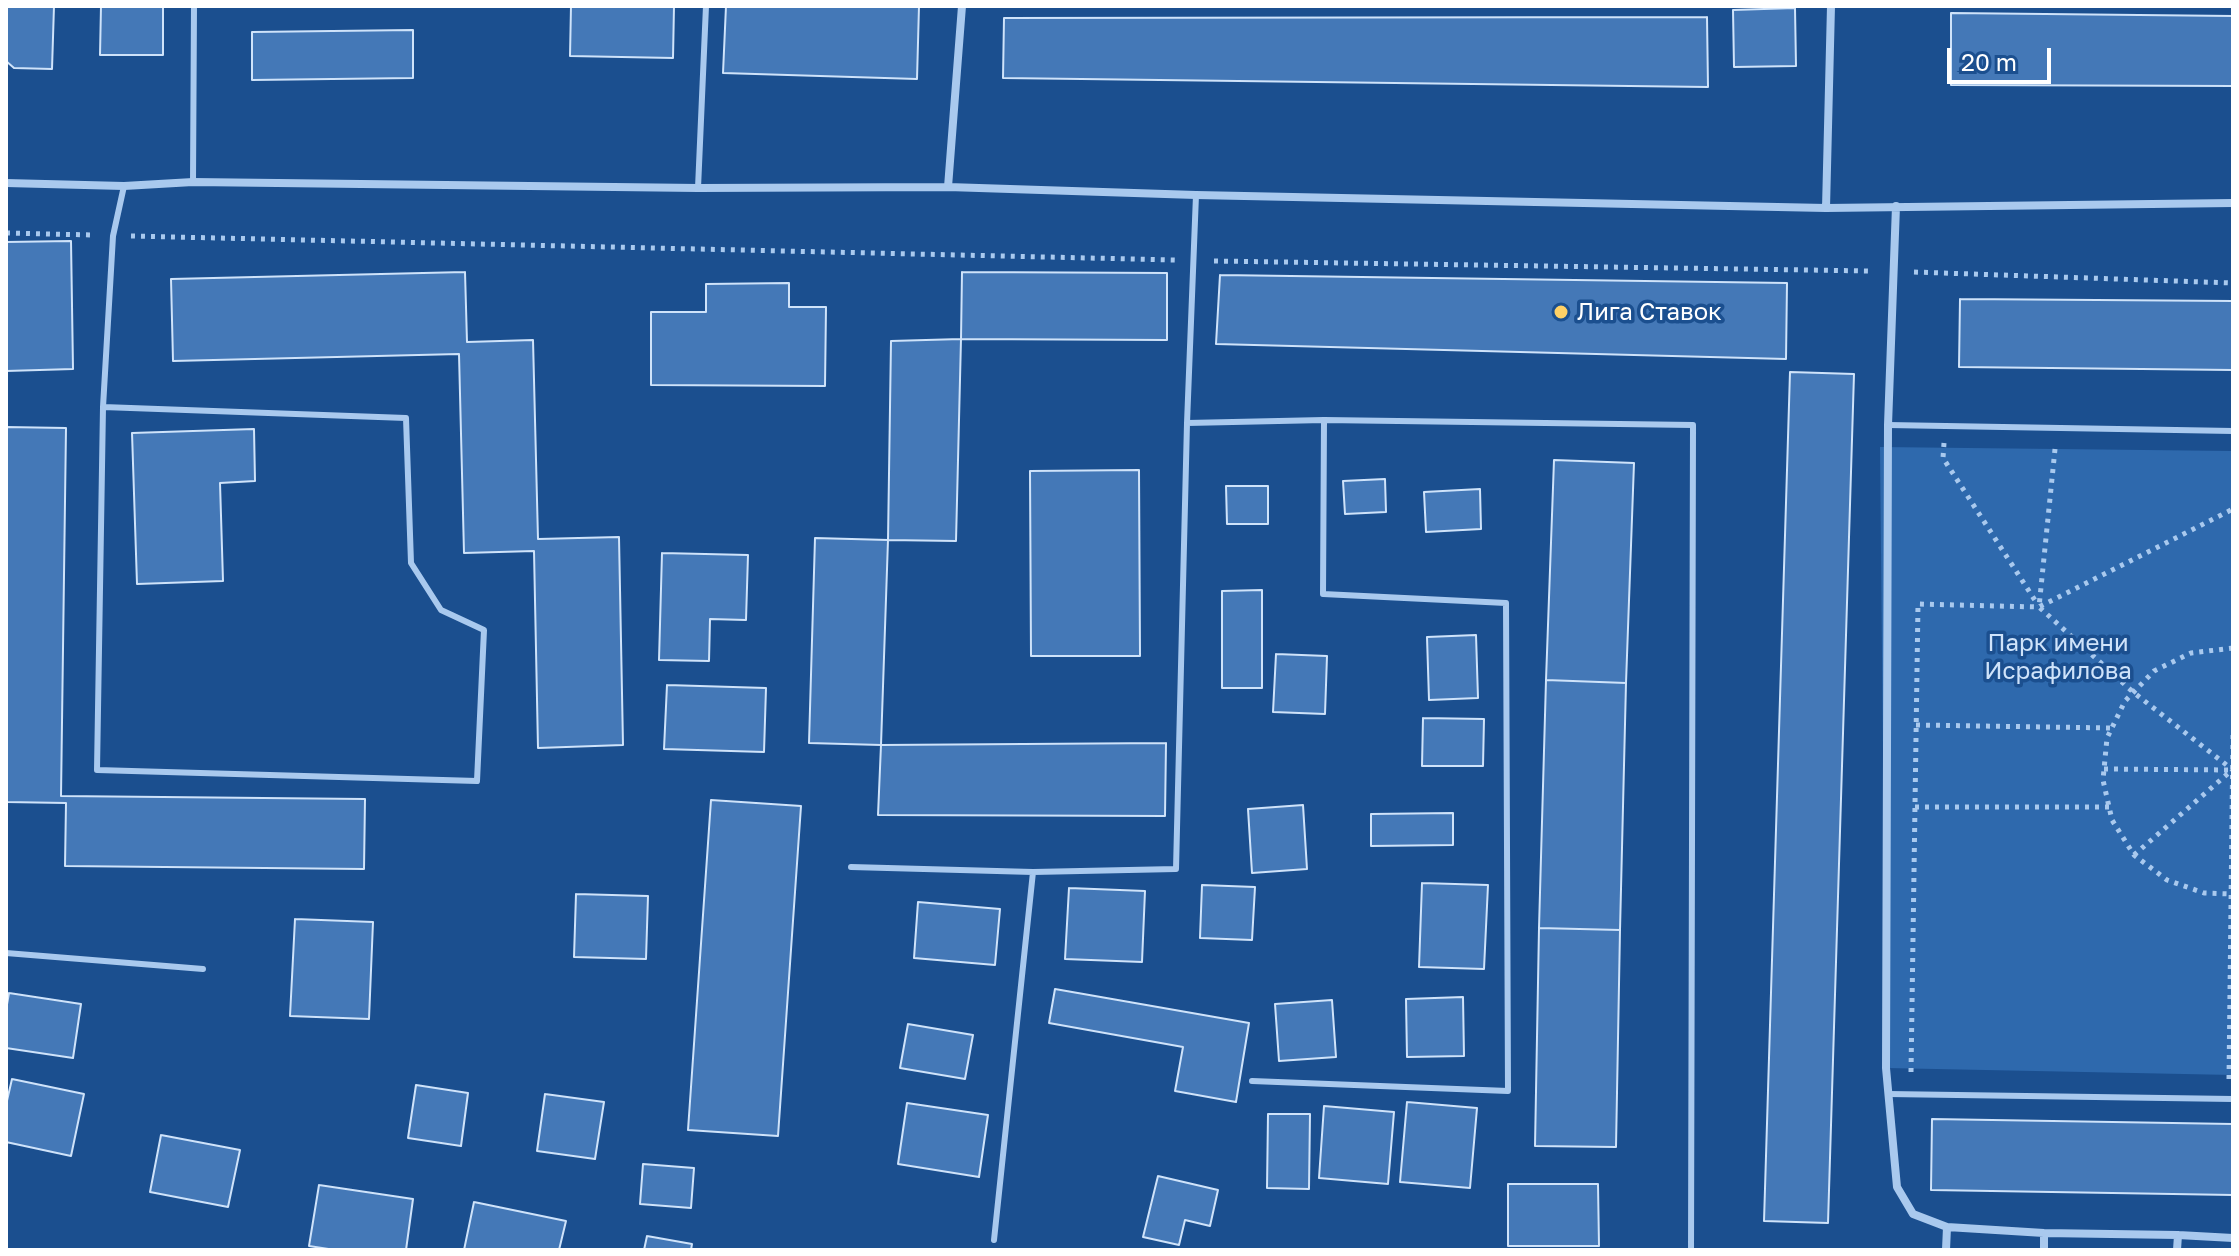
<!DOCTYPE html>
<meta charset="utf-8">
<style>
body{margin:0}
#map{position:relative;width:2239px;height:1256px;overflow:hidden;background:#1b4f8f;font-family:"Golos Text",sans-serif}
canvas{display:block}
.frame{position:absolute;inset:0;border:8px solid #fff;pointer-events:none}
.scale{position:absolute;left:1947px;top:48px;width:104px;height:36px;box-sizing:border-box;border:4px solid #fff;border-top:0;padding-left:10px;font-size:24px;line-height:28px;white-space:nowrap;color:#fff;-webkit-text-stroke:6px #1b4f8f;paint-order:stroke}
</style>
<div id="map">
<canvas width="2239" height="1256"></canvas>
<div class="frame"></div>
<div class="scale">20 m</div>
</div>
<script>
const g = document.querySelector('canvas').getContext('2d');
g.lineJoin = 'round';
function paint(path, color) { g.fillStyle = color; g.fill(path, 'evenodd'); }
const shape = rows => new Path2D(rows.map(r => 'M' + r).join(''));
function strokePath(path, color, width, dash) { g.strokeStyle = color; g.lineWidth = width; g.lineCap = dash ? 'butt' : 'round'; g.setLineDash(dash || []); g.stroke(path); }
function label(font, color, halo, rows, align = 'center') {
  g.font = font + ' "Golos Text",sans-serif'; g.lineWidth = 7; g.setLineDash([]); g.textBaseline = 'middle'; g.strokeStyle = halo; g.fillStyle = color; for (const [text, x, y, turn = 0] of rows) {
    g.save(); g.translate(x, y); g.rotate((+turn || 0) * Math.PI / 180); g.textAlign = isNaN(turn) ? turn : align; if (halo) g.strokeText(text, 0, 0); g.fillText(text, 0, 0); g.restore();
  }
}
const green = shape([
 [1880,447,2233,451,2233,1075,1886,1068]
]);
const building = shape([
 [6,6,54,6,52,69,14,68,6,61,6,6],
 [101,6,163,6,163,55,100,55,101,6],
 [571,6,674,6,673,58,570,56,571,6],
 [726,6,919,6,917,79,723,73,726,6],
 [1795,8,1796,66,1734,67,1733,10,1795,8],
 [1951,13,2233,16,2233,86,1951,85,1951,13],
 [1707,17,1708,87,1003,78,1004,18,1707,17],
 [413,30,413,78,252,80,252,32,413,30],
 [71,241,73,369,6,371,6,242,71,241],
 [465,272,467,342,533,340,538,539,619,537,623,745,538,748,534,551,464,553,459,354,173,361,171,279,465,272],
 [962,272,1167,273,1167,340,961,339,962,272],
 [1220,275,1787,283,1786,359,1216,344,1220,275],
 [789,283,789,307,826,307,825,386,651,385,651,312,706,312,706,284,789,283],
 [1960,299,2233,301,2233,370,1959,367,1960,299],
 [961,339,956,541,888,540,891,341,961,339],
 [1790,372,1854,374,1828,1223,1764,1221,1790,372],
 [6,427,66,428,61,796,365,799,364,869,65,866,66,803,6,802,6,427],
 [254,429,255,481,220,483,223,581,137,584,132,433,254,429],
 [1554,460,1634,463,1626,683,1546,680,1554,460],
 [1139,470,1140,656,1031,656,1030,471,1139,470],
 [1385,479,1386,512,1345,514,1343,481,1385,479],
 [1226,486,1268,486,1268,524,1227,524,1226,486],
 [1480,489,1481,529,1426,532,1424,492,1480,489],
 [815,538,888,540,881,745,809,743,815,538],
 [662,553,748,555,746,620,710,619,709,661,659,660,662,553],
 [1262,590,1262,688,1222,688,1222,591,1262,590],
 [1476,635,1478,698,1429,700,1427,637,1476,635],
 [1276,654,1327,656,1325,714,1273,712,1276,654],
 [1546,680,1626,683,1620,930,1539,928,1546,680],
 [667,685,766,688,764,752,664,749,667,685],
 [1423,718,1484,719,1483,766,1422,766,1423,718],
 [1166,743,1165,816,878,815,881,745,1166,743],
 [711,800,801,806,778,1136,688,1130,711,800],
 [1303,805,1307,869,1252,873,1248,809,1303,805],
 [1453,813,1453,845,1371,846,1371,814,1453,813],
 [1422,883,1488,885,1484,969,1419,967,1422,883],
 [1202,885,1255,887,1252,940,1200,938,1202,885],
 [1069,888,1145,891,1142,962,1065,959,1069,888],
 [576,894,648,896,646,959,574,957,576,894],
 [918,902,1000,909,995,965,914,958,918,902],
 [295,919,373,922,369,1019,290,1016,295,919],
 [1539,928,1620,930,1616,1147,1535,1146,1539,928],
 [1055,989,1249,1023,1236,1102,1175,1091,1183,1047,1049,1023,1055,989],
 [9,993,81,1004,73,1058,6,1048,6,1010,9,993],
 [1463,997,1464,1056,1407,1057,1406,999,1463,997],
 [1332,1000,1336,1057,1279,1061,1275,1004,1332,1000],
 [908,1024,973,1035,965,1079,900,1068,908,1024],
 [12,1079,84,1094,71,1156,6,1142,6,1105,12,1079],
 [416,1085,468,1093,461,1146,408,1138,416,1085],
 [545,1094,604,1102,595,1159,537,1151,545,1094],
 [1407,1102,1477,1108,1470,1188,1400,1182,1407,1102],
 [907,1103,988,1115,979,1177,898,1164,907,1103],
 [1324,1106,1394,1112,1388,1184,1319,1178,1324,1106],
 [1268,1114,1310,1114,1309,1189,1267,1188,1268,1114],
 [1932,1119,2233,1124,2233,1195,1931,1190,1932,1119],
 [161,1135,240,1150,228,1207,150,1192,161,1135],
 [643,1164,694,1168,691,1208,640,1204,643,1164],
 [1158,1176,1218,1190,1210,1226,1185,1220,1179,1245,1143,1237,1158,1176],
 [1508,1184,1598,1184,1599,1246,1508,1246,1508,1184],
 [319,1185,413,1199,406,1250,335,1250,309,1246,319,1185],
 [474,1202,566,1221,559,1250,464,1250,474,1202],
 [647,1236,692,1244,691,1250,644,1250,647,1236]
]);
const path = shape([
 [6,233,93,235],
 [131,236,1176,260],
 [1214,261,1872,271],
 [1914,272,2233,283],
 [1944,443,1943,458,2038,605],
 [2055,449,2039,607,2133,692,2233,770],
 [2233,648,2191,653,2154,671,2125,701,2107,738,2103,780,2112,820,2134,855,2167,880,2204,893,2233,894],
 [1916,725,2112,728],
 [2104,769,2232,770],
 [1915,807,2109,807],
 [2134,855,2232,770],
 [1911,1072,1918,604,2039,607,2233,509],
 [2229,1079,2233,732]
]);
const service = shape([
 [193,182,194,6],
 [698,188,706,6],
 [103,407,406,418,411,563,441,610,484,630,477,781,97,770,103,407,113,236,124,186],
 [1187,423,1324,420,1693,425,1691,1250],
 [1888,425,2233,431],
 [851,867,1033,872,1176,869,1187,423,1196,195],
 [6,953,203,969],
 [1252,1081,1508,1091,1506,603,1323,594,1324,420],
 [1888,1094,2233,1099],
 [994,1240,1033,872]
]);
const minor = shape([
 [6,183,124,186,193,182,698,188,948,187,1196,195,1826,208,2233,203],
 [948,187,962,6],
 [1896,206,1888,425,1886,1068,1897,1187,1913,1214,1947,1227,2044,1233,2178,1235,2233,1238],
 [1826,208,1831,6],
 [2044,1233,2044,1250],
 [1946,1250,1947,1227],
 [2177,1250,2178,1235]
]);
const markers = [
 [1561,312,8,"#ffd166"]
];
const poiNames = [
 ["Лига Ставок",1577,312]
];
const parkNames = [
 ["Парк имени",2058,643],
 ["Исрафилова",2058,671]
];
paint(green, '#2e69ad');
paint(building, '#4478b7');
strokePath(building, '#cfe3fa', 2);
strokePath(path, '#a9c9ee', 5, [4, 6]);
strokePath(service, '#a9c9ee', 6);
strokePath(minor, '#a9c9ee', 8);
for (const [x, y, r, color] of markers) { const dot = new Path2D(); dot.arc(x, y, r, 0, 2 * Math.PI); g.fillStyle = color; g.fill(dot); strokePath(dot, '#1b4f8f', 3); }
label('24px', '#fff', '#1b4f8f', poiNames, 'left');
label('24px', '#cfe3fa', '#1b4f8f', parkNames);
</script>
